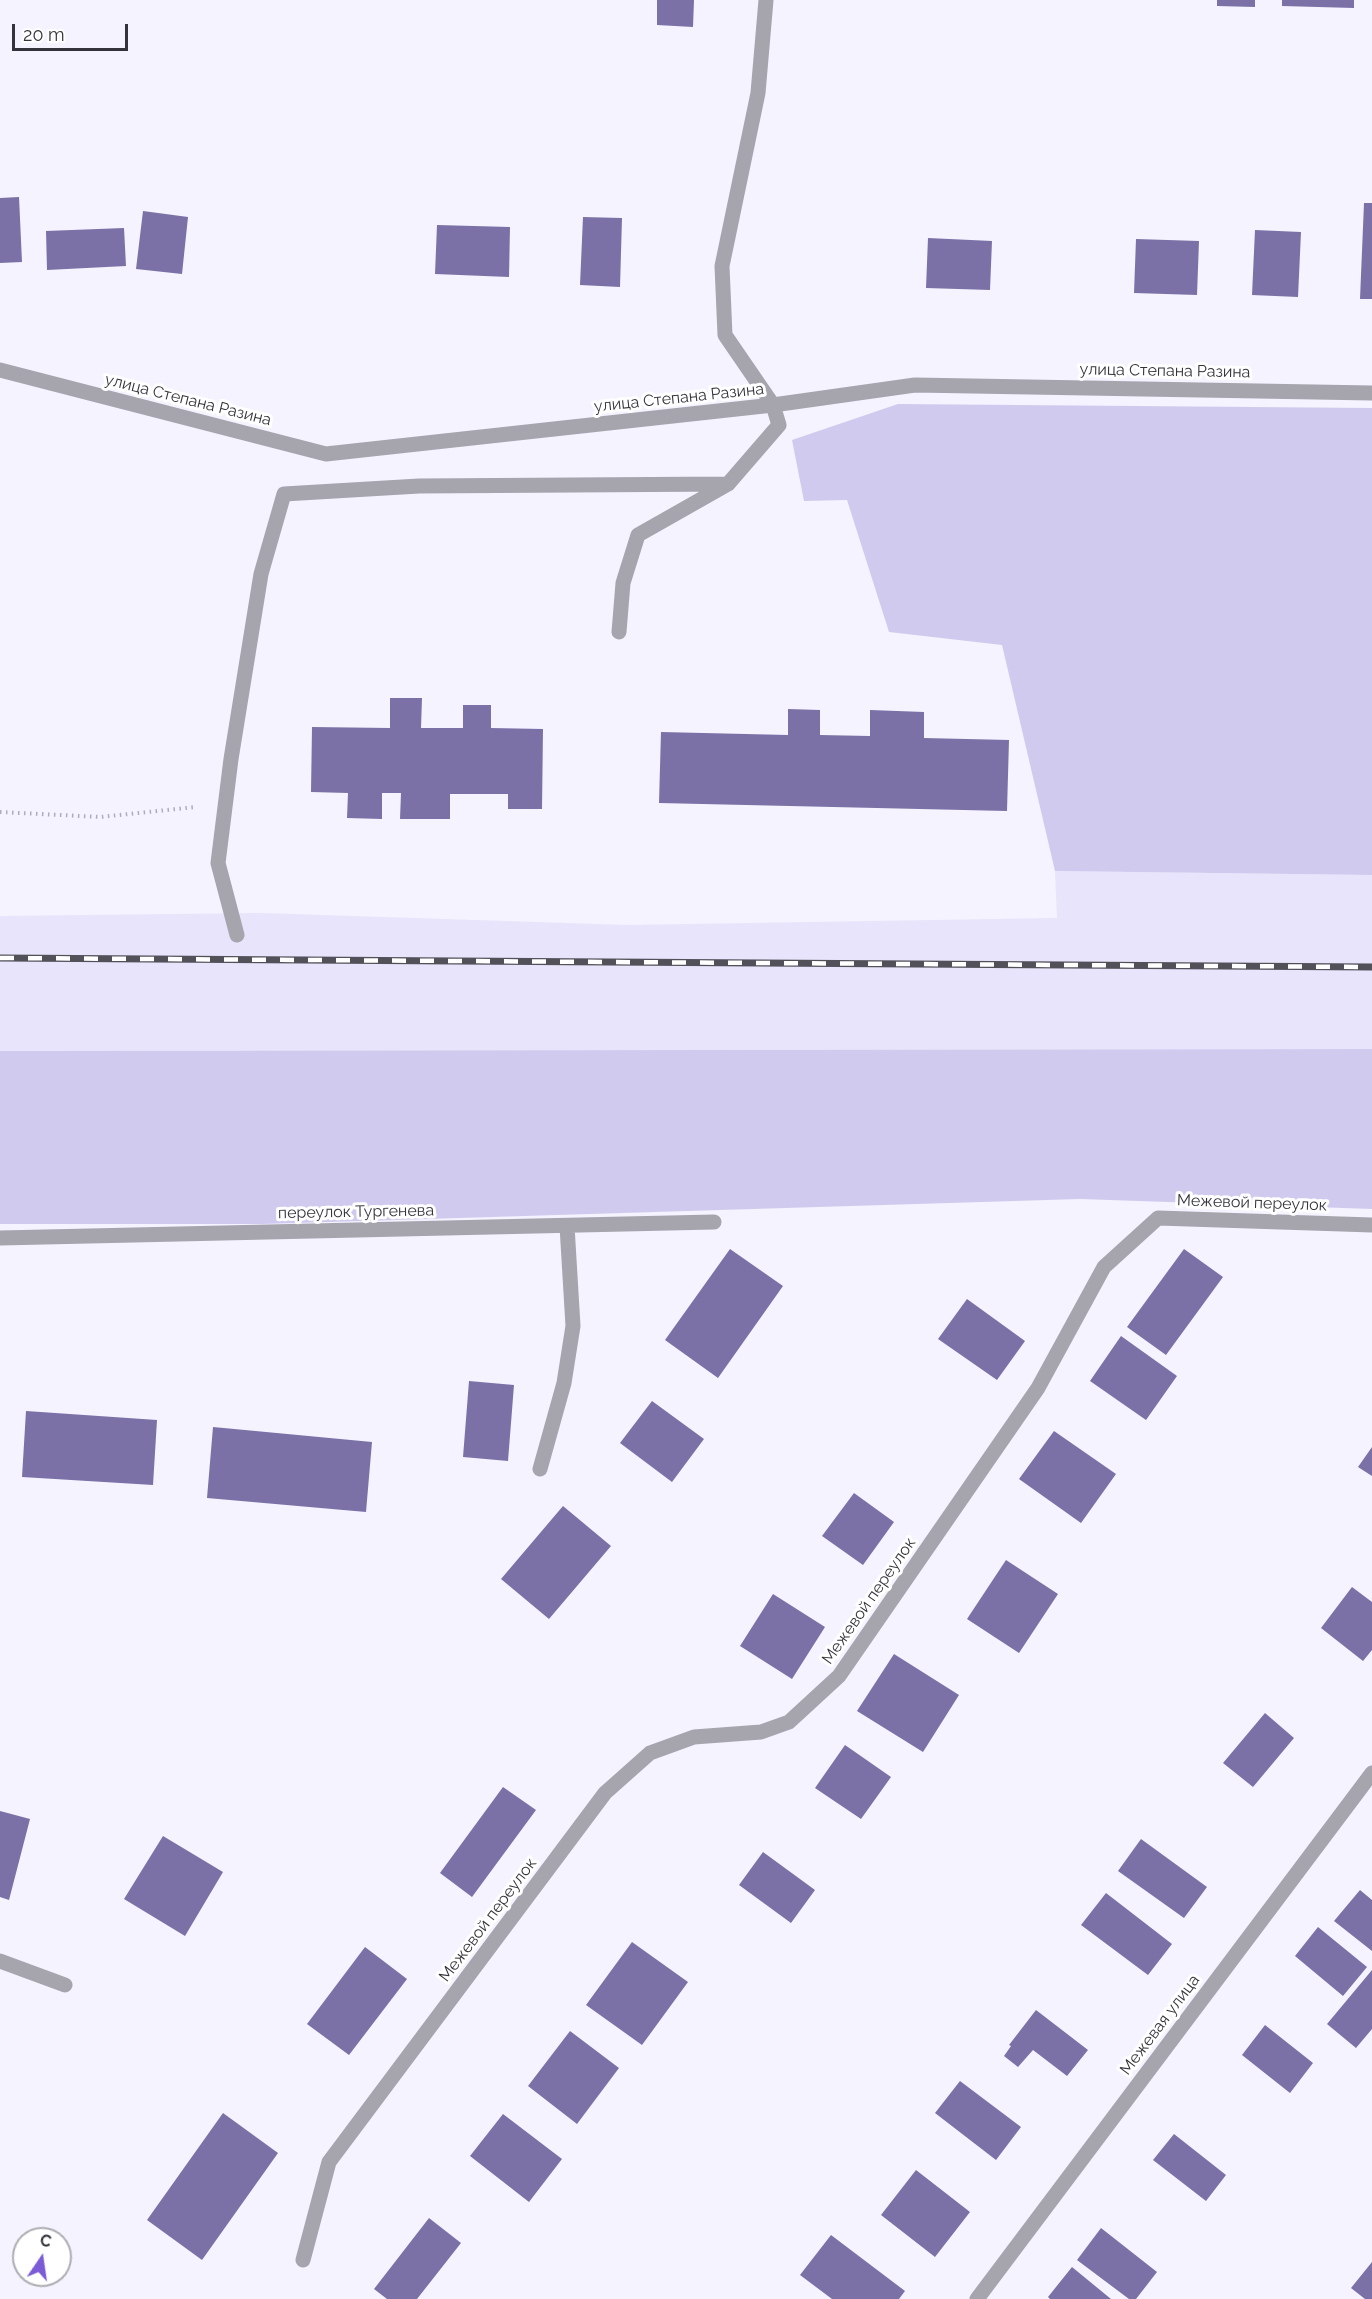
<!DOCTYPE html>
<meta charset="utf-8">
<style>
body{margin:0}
#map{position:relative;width:1372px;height:2299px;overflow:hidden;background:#f4f3ff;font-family:Raleway,sans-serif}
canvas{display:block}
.north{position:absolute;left:12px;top:2227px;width:60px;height:60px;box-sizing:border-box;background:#fff;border:2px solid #aeadb1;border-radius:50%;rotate:13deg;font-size:16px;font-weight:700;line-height:24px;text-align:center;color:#34333b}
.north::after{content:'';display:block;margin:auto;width:21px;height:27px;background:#7c5bd6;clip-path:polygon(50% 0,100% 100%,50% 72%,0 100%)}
.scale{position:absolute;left:12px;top:24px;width:116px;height:27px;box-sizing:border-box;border:3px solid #34333b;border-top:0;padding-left:8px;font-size:18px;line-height:21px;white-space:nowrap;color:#34333b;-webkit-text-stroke:4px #fff;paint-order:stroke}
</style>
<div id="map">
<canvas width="1372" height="2299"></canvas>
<div class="north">С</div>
<div class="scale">20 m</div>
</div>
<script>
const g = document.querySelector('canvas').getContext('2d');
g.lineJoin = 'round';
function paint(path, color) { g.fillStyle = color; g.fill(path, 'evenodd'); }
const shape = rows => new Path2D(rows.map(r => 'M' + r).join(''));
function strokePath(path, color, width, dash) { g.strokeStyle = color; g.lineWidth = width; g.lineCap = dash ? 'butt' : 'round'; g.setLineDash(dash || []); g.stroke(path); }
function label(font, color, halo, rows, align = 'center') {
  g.font = font + ' Raleway,sans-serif'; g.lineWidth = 6; g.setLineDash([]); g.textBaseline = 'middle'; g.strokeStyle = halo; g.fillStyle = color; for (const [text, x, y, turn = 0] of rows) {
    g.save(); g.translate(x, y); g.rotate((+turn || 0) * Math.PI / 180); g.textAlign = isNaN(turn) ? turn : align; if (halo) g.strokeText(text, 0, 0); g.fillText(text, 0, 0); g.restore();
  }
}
const built = shape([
 [1055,871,1372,875,1372,1049,0,1051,0,916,261,913,627,925,1057,918]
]);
const green = shape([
 [898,404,1372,408,1372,875,1055,871,1002,645,889,632,847,500,804,501,792,440],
 [1372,1049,1372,1209,1080,1199,263,1224,0,1224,0,1051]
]);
const building = shape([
 [657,0,694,0,693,27,657,25],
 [1217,0,1255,0,1255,7,1217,6],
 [1282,0,1354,0,1354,8,1282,6],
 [19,197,22,262,0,263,0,198],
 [1364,203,1372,203,1372,299,1360,299],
 [143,211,188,217,182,274,136,269],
 [583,217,622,218,620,287,580,285],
 [437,225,510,227,509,277,435,274],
 [124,228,126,266,47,270,46,231],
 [1255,230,1301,232,1298,297,1252,295],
 [928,238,992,241,990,290,926,288],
 [1136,239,1199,241,1197,295,1134,293],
 [390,698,422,698,421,728,463,728,463,705,491,705,491,728,543,729,542,809,508,809,508,794,450,794,450,819,400,819,401,793,382,793,382,819,347,818,348,793,311,792,312,727,390,728],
 [788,709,820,710,820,735,870,736,870,710,924,712,924,738,1009,740,1007,811,659,803,661,732,788,735],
 [730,1249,783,1286,718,1378,665,1340],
 [1184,1249,1223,1277,1166,1355,1127,1327],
 [967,1299,1025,1341,997,1380,938,1339],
 [1121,1336,1177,1376,1146,1420,1090,1381],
 [469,1381,514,1385,508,1461,463,1457],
 [652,1401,704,1439,672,1482,620,1443],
 [26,1411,157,1420,153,1485,22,1477],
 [213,1427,372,1442,366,1512,207,1498],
 [1054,1431,1116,1474,1081,1523,1019,1479],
 [1372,1447,1372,1476,1358,1467],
 [854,1493,894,1522,863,1565,822,1536],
 [563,1506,611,1546,549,1619,501,1579],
 [1006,1560,1058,1594,1019,1653,967,1619],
 [1352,1587,1372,1602,1372,1650,1363,1661,1321,1628],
 [773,1594,825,1627,792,1679,740,1646],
 [894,1654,959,1695,923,1752,857,1711],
 [1265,1713,1294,1738,1253,1787,1223,1763],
 [845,1745,891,1777,861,1819,815,1788],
 [503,1787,536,1810,472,1897,440,1873],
 [0,1811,30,1819,9,1900,0,1897],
 [163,1836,223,1872,185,1936,124,1899],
 [1141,1839,1207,1887,1184,1918,1118,1871],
 [763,1852,815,1890,791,1923,739,1885],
 [1360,1890,1372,1900,1372,1951,1334,1921],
 [1106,1893,1172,1944,1148,1975,1081,1925],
 [1318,1927,1367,1967,1343,1996,1295,1956],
 [632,1942,688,1982,642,2045,586,2005],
 [365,1947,407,1979,349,2055,307,2024],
 [1372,1970,1372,2029,1356,2048,1327,2024],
 [1036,2010,1088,2050,1067,2076,1033,2050,1018,2067,1004,2056,1011,2046,1009,2045],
 [1265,2025,1313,2063,1290,2093,1242,2055],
 [570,2031,619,2068,577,2124,528,2086],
 [960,2081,1021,2127,996,2160,935,2113],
 [223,2113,278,2153,202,2260,147,2220],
 [503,2114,562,2159,529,2202,470,2156],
 [1174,2134,1226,2175,1206,2201,1153,2160],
 [916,2170,970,2212,935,2257,881,2215],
 [429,2218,461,2243,417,2299,387,2299,374,2289],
 [1101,2228,1157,2272,1136,2299,1129,2299,1077,2260],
 [831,2235,905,2291,899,2299,832,2299,800,2275],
 [1372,2262,1372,2299,1365,2299,1351,2288],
 [1072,2267,1111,2299,1050,2299,1048,2297]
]);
const path = shape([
 [0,812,100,817,196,807]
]);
const minor = shape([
 [0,370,326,454,773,405,915,385,1372,393],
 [619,632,623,583,638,535,728,484,779,425,773,405,725,335,722,266,758,93,766,0],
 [237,935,218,863,231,759,261,574,284,494,419,486,728,484],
 [0,1238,714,1222],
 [540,1469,564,1383,573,1326,567,1226],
 [0,1961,65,1985],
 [303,2260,329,2162,605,1793,650,1753,694,1737,761,1732,789,1722,839,1676,1038,1388,1104,1267,1158,1218,1372,1225],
 [977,2299,1372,1773]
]);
const rail = shape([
 [0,958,1372,967]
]);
const streetNames = [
 ["улица Степана Разина",1165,371,1],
 ["улица Степана Разина",679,398,-6],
 ["улица Степана Разина",188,400,14],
 ["Межевой переулок",1252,1203,2],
 ["переулок Тургенева",356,1212,-1],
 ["Межевой переулок",869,1601,-55],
 ["Межевой переулок",488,1920,-53],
 ["Межевая улица",1160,2025,-53]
];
paint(built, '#e7e4fb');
paint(green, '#d0cbee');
paint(building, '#7b71a6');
strokePath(path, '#adacb7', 4, [1.5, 4.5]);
strokePath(minor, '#a6a5ae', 15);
strokePath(rail, '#525159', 7);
strokePath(rail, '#fff', 4.5, [14]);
label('16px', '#34333b', '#fff', streetNames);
</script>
